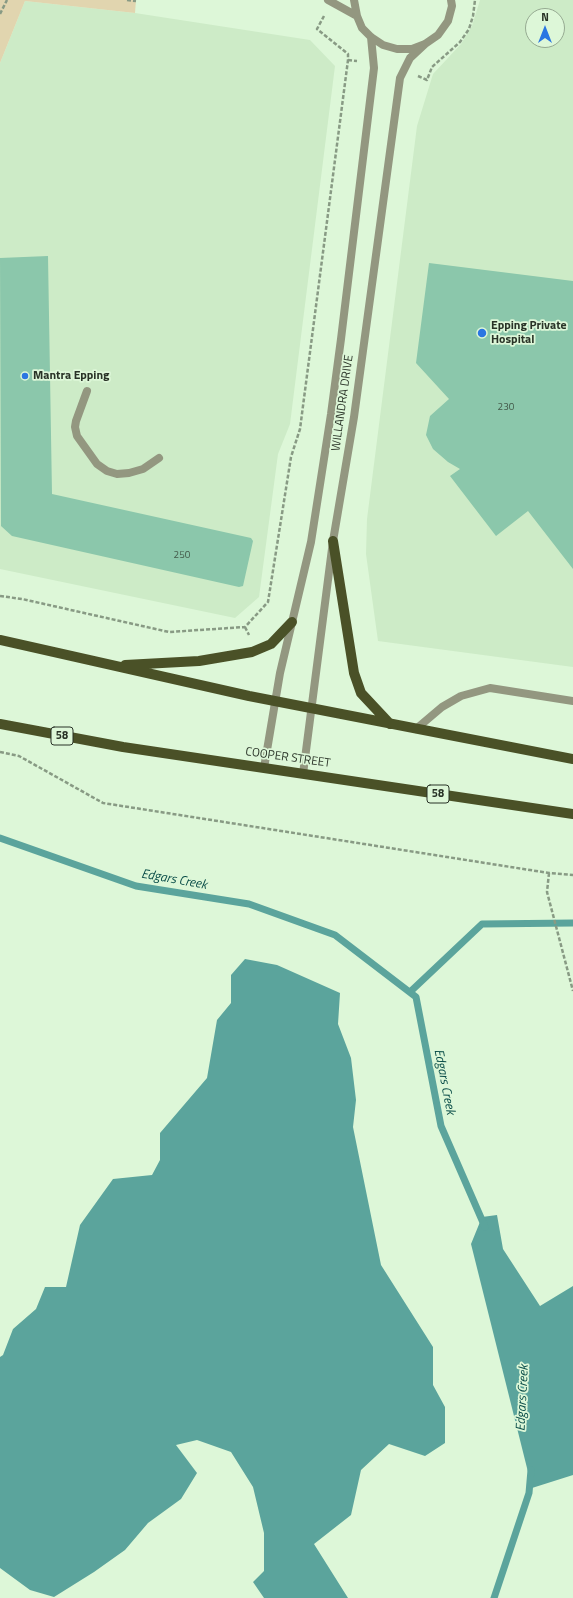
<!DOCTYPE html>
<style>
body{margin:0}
#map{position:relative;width:573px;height:1598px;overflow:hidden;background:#ddf7d8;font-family:"Titillium Web",sans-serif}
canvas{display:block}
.north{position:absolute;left:525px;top:8px;width:40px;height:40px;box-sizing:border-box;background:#ddf7d8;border:1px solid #95a991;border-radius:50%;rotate:0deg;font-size:11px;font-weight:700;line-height:16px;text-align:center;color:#293327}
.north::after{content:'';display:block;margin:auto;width:14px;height:18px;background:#2a76e2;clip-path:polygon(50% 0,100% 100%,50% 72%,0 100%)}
</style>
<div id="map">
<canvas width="573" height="1598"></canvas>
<div class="north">N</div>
</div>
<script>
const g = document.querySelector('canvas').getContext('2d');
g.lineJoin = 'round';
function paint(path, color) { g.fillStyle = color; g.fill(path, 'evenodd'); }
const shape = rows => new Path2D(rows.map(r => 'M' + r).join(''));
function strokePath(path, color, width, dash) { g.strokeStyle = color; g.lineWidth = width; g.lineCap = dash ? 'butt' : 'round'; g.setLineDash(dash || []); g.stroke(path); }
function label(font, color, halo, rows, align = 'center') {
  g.font = font + ' "Titillium Web",sans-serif'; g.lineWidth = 3.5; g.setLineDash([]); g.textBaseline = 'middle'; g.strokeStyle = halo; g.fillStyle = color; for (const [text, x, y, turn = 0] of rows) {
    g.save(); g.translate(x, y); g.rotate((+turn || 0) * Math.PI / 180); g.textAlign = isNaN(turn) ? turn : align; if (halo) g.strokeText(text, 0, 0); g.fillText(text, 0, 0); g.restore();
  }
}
const built = shape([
 [480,0,573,0,573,667,378,641,366,554,367,519,417,126,433,74,461,44,472,26],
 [533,16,557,16,557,40,533,40],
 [25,1,135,13,310,40,335,66,290,424,278,454,259,597,235,618,0,569,0,63]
]);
const green = shape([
 [0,0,136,0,135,13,25,1,0,63]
]);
const water = shape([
 [245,959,277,965,340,993,338,1024,351,1058,356,1100,353,1127,381,1265,433,1347,433,1385,445,1407,445,1443,425,1456,389,1444,361,1470,351,1515,314,1544,348,1598,264,1598,253,1582,264,1571,264,1533,253,1487,231,1452,197,1440,176,1445,197,1473,181,1499,148,1523,125,1550,94,1572,54,1597,30,1590,0,1568,0,1357,3,1355,13,1329,36,1309,45,1287,66,1287,80,1225,113,1179,152,1175,160,1160,160,1133,207,1078,217,1020,231,1003,231,975],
 [497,1215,503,1249,540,1306,573,1286,573,1475,532,1488,471,1244,482,1217]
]);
const stream = shape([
 [0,838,136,886,249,904,335,935,416,997,441,1126,485,1227],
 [410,992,482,924,573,923],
 [494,1598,529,1493,531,1470]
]);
const building = shape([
 [48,256,52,494,251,538,253,541,243,586,239,587,12,536,1,526,0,258],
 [429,263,573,281,573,569,528,511,496,536,450,476,460,469,448,462,433,449,426,435,430,416,449,399,416,363]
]);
const path = shape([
 [127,0,136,1],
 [0,14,7,0],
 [348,60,357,61],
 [418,76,427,80,432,67,460,42,469,29,473,16,475,0],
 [0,596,22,599,169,632,245,627,268,602,291,457,300,429,348,60,348,54,317,29,324,16],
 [245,627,249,635],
 [0,752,19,756,103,803,549,873,573,875],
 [549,873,547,892,573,991]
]);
const service = shape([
 [87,391,76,421,75,427,77,436,97,464,107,471,117,474,129,473,143,469,159,458]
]);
const minor = shape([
 [328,0,357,16],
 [354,0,357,16,362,28,371,37,383,45,397,49,412,49,425,44,438,35,448,21,452,6,451,0],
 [416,729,442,707,461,696,490,688,573,701],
 [264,768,280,673,311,542,331,414,341,339,374,68,371,37],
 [303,774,333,541,354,417,400,78,410,58,425,44]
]);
const primary = shape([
 [333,541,354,673,361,693,390,724],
 [0,640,249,696,573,759],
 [125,665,199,661,252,652,271,644,292,622],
 [0,724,123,747,573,814]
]);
const markers = [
 [482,333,5,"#2a76e2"],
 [25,376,4,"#2a76e2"]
];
const numberNames = [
 ["230",506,408],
 ["250",182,556]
];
const shields = [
 [62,736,22],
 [438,794,22]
];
const shieldNames = [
 ["58",62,736],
 ["58",438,794]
];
const poiNames = [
 ["Epping Private",491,326],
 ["Hospital",491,340],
 ["Mantra Epping",33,376]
];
const streetNames = [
 ["WILLANDRA DRIVE",343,403,-82],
 ["COOPER STREET",288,758,8]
];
const waterNames = [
 ["Edgars Creek",174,880,10],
 ["Edgars Creek",444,1082,79],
 ["Edgars Creek",523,1398,-87]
];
paint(built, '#cdebc7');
paint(green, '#e1d5af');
paint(water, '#5ba49c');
strokePath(stream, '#5ba49c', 7);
paint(building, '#8bc7ab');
strokePath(path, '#889a84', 2.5, [4, 2]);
strokePath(service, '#939780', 8);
strokePath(minor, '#939780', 8);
strokePath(primary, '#4a5127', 10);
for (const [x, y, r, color] of markers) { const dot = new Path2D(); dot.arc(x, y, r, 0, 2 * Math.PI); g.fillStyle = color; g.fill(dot); strokePath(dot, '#ddf7d8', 1.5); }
label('10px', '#425848', null, numberNames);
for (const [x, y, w] of shields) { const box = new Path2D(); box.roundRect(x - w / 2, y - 9, w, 18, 3); g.fillStyle = '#ddf7d8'; g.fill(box); strokePath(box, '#293327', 1); }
label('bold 11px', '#293327', null, shieldNames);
label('bold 12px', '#293327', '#ddf7d8', poiNames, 'left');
label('12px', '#293327', '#ddf7d8', streetNames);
label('italic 13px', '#0a4d48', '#ddf7d8', waterNames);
</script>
